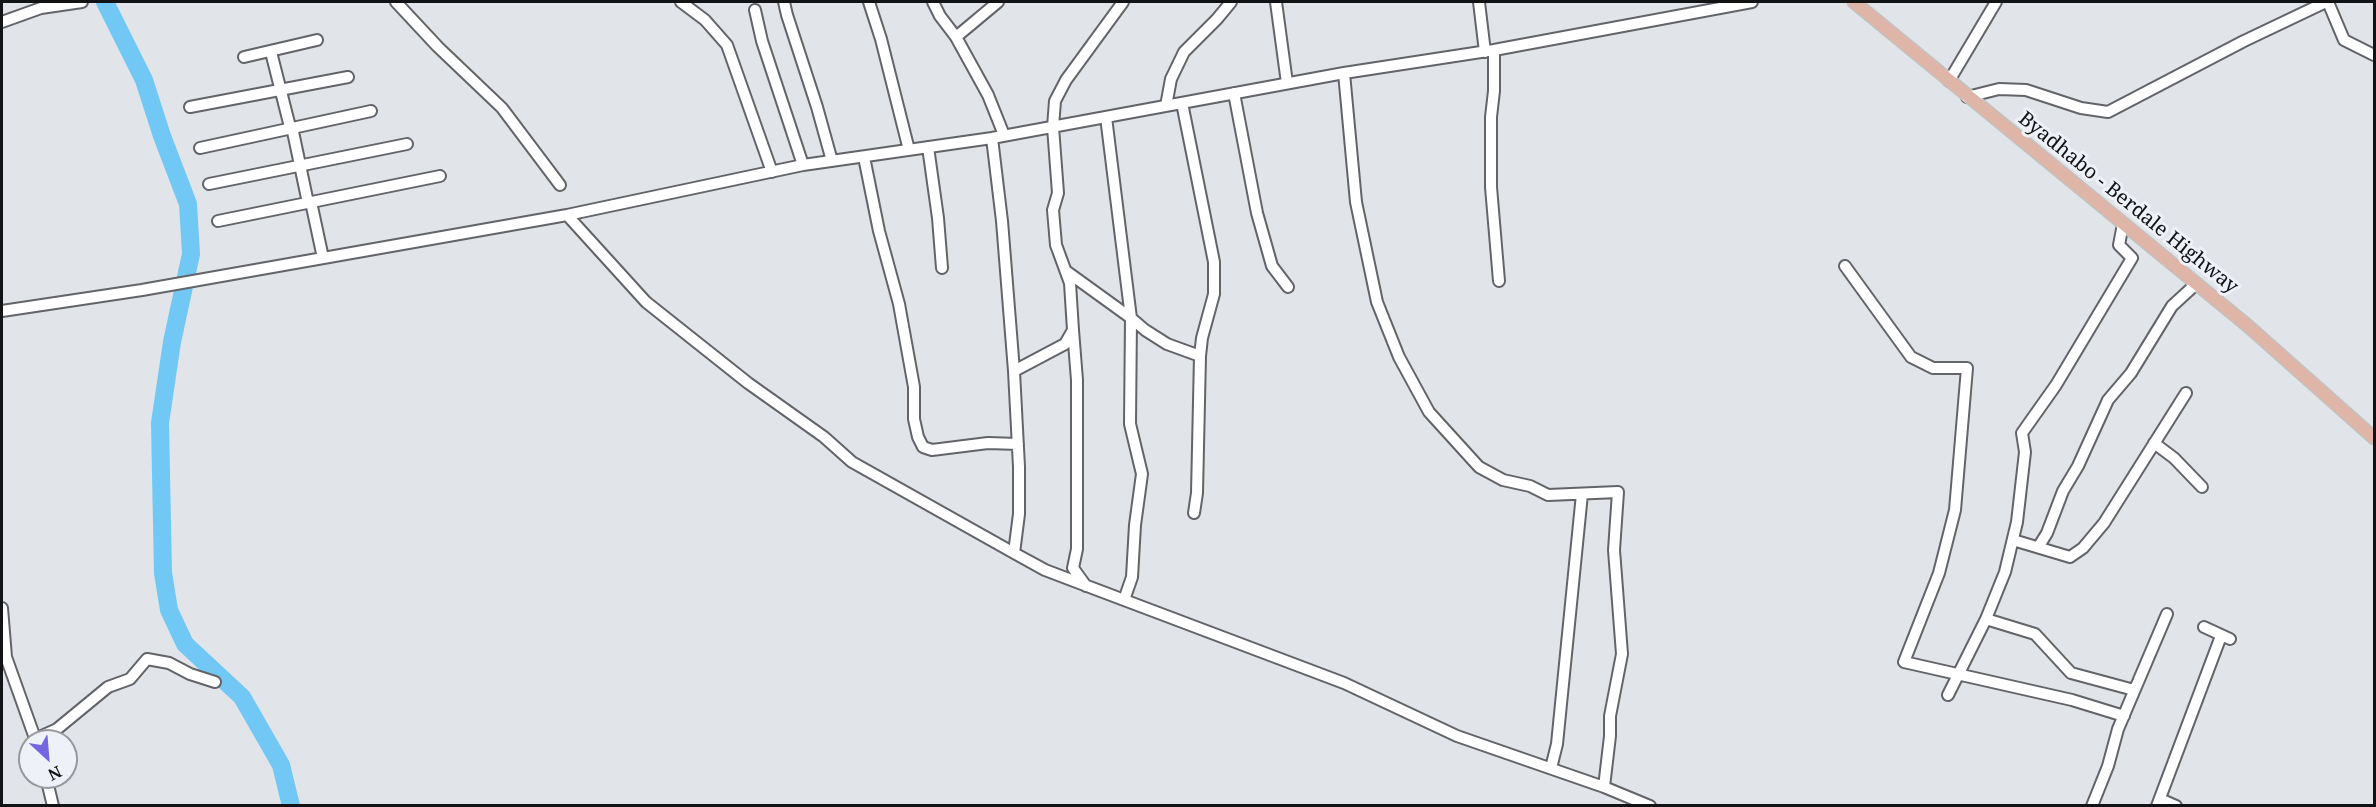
<!DOCTYPE html>
<style>
body{margin:0}
#map{position:relative;width:2376px;height:807px;overflow:hidden;background:#e1e4e9;font-family:"Noto Serif",serif}
canvas{display:block}
.frame{position:absolute;inset:0;border:3px solid #121315;pointer-events:none}
.north{position:absolute;left:18px;top:729px;width:60px;height:60px;box-sizing:border-box;background:#eef1f7;border:2px solid #96989d;border-radius:50%;rotate:154deg;font-size:16px;font-weight:700;line-height:24px;text-align:center;color:#121315}
.north::after{content:'';display:block;margin:auto;width:21px;height:27px;background:#7466e1;clip-path:polygon(50% 0,100% 100%,50% 72%,0 100%)}
</style>
<div id="map">
<canvas width="2376" height="807"></canvas>
<div class="frame"></div>
<div class="north">N</div>
</div>
<script>
const g = document.querySelector('canvas').getContext('2d');
g.lineJoin = 'round';
const shape = rows => new Path2D(rows.map(r => 'M' + r).join(''));
function strokePath(path, color, width, dash) { g.strokeStyle = color; g.lineWidth = width; g.lineCap = dash ? 'butt' : 'round'; g.setLineDash(dash || []); g.stroke(path); }
function label(font, color, halo, rows, align = 'center') {
  g.font = font + ' "Noto Serif",serif'; g.lineWidth = 6; g.setLineDash([]); g.textBaseline = 'middle'; g.strokeStyle = halo; g.fillStyle = color; for (const [text, x, y, turn = 0] of rows) {
    g.save(); g.translate(x, y); g.rotate((+turn || 0) * Math.PI / 180); g.textAlign = isNaN(turn) ? turn : align; if (halo) g.strokeText(text, 0, 0); g.fillText(text, 0, 0); g.restore();
  }
}
const river = shape([
 [105,2,144,80,162,136,188,204,191,254,172,342,160,423,163,573,169,610,185,644,242,697,281,765,291,806]
]);
const minor = shape([
 [396,2,438,47,502,108,560,185],
 [681,2,705,20,727,45,772,172],
 [784,2,787,15,817,107,832,161],
 [869,2,881,39,909,150],
 [933,2,940,16,956,37,988,95,1004,135],
 [1276,2,1287,83],
 [1479,2,1485,52],
 [2328,2,2344,40,2374,55],
 [755,10,762,41,803,165],
 [2,22,41,8,82,2],
 [956,37,998,2],
 [1494,50,1494,91,1491,117,1491,187,1499,281],
 [271,52,290,127],
 [244,57,317,40],
 [1344,73,1356,202,1377,302,1399,357,1429,412,1479,467,1503,480,1530,486,1548,495,1618,492,1614,550,1622,654,1610,716,1610,736,1604,787],
 [1949,81,1996,2],
 [1234,93,1257,213,1272,266,1288,287],
 [1967,97,1999,89,2026,90,2081,108,2108,112,2244,41,2326,2],
 [1182,103,1214,262,1214,294,1202,338,1200,356,1197,493,1194,513],
 [1166,106,1171,79,1184,52,1217,19,1231,2],
 [190,107,348,77],
 [1106,117,1131,318,1145,330,1167,344,1200,356],
 [292,127,308,203],
 [992,138,1002,221,1014,371],
 [928,147,938,218,942,268],
 [200,148,371,111],
 [864,157,879,231,899,304,914,387,914,419,918,437,923,447,932,450,988,443,1018,444],
 [209,184,407,144],
 [311,202,323,258],
 [567,215,646,302,748,383,824,437,852,462,1014,553,1045,570,1095,589,1344,683,1457,736,1604,787,1650,806],
 [218,221,440,176],
 [1845,266,1911,357,1933,368,1967,368,1955,510,1939,573,1904,662,2072,700,2124,716],
 [1066,271,1131,318,1130,424,1142,474,1135,525,1132,577,1124,600],
 [2,311,142,290,567,215,803,165,992,138,1344,73,1494,50,1752,2],
 [1073,330,1077,380,1077,549,1073,568,1086,586],
 [2154,443,2174,458,2202,487],
 [2013,540,2070,557,2083,548,2104,523,2186,393],
 [2039,546,2047,533,2063,491,2078,466,2108,400,2131,373,2172,306,2196,284],
 [1014,553,1019,514,1019,467,1014,371,1065,344,1073,330,1070,283,1056,245,1053,210,1058,193,1053,127,1055,101,1066,80,1123,2],
 [2,608,6,657,36,741],
 [1986,619,2035,634,2071,673,2134,690],
 [2204,627,2230,639],
 [1948,695,1986,619,2005,572,2017,522,2025,452,2022,433,2056,385,2132,258,2119,245,2123,224],
 [35,739,57,729,108,687,130,679,147,659,169,663,190,674,215,682],
 [1551,768,1557,744,1582,494],
 [46,777,53,806],
 [2160,799,2176,806],
 [2092,806,2108,766,2118,729,2167,614],
 [2157,806,2221,636]
]);
const major = shape([
 [1854,2,2248,326,2374,438]
]);
const streetNames = [
 ["Byadhabo - Berdale Highway",2128,203,39]
];
strokePath(river, '#71c8f4', 18);
strokePath(minor, '#626469', 14);
strokePath(major, '#c1c2c2', 15);
strokePath(minor, '#fff', 10);
strokePath(major, '#dfb5a8', 12);
label('20px', '#121315', '#eef1f7', streetNames);
</script>
